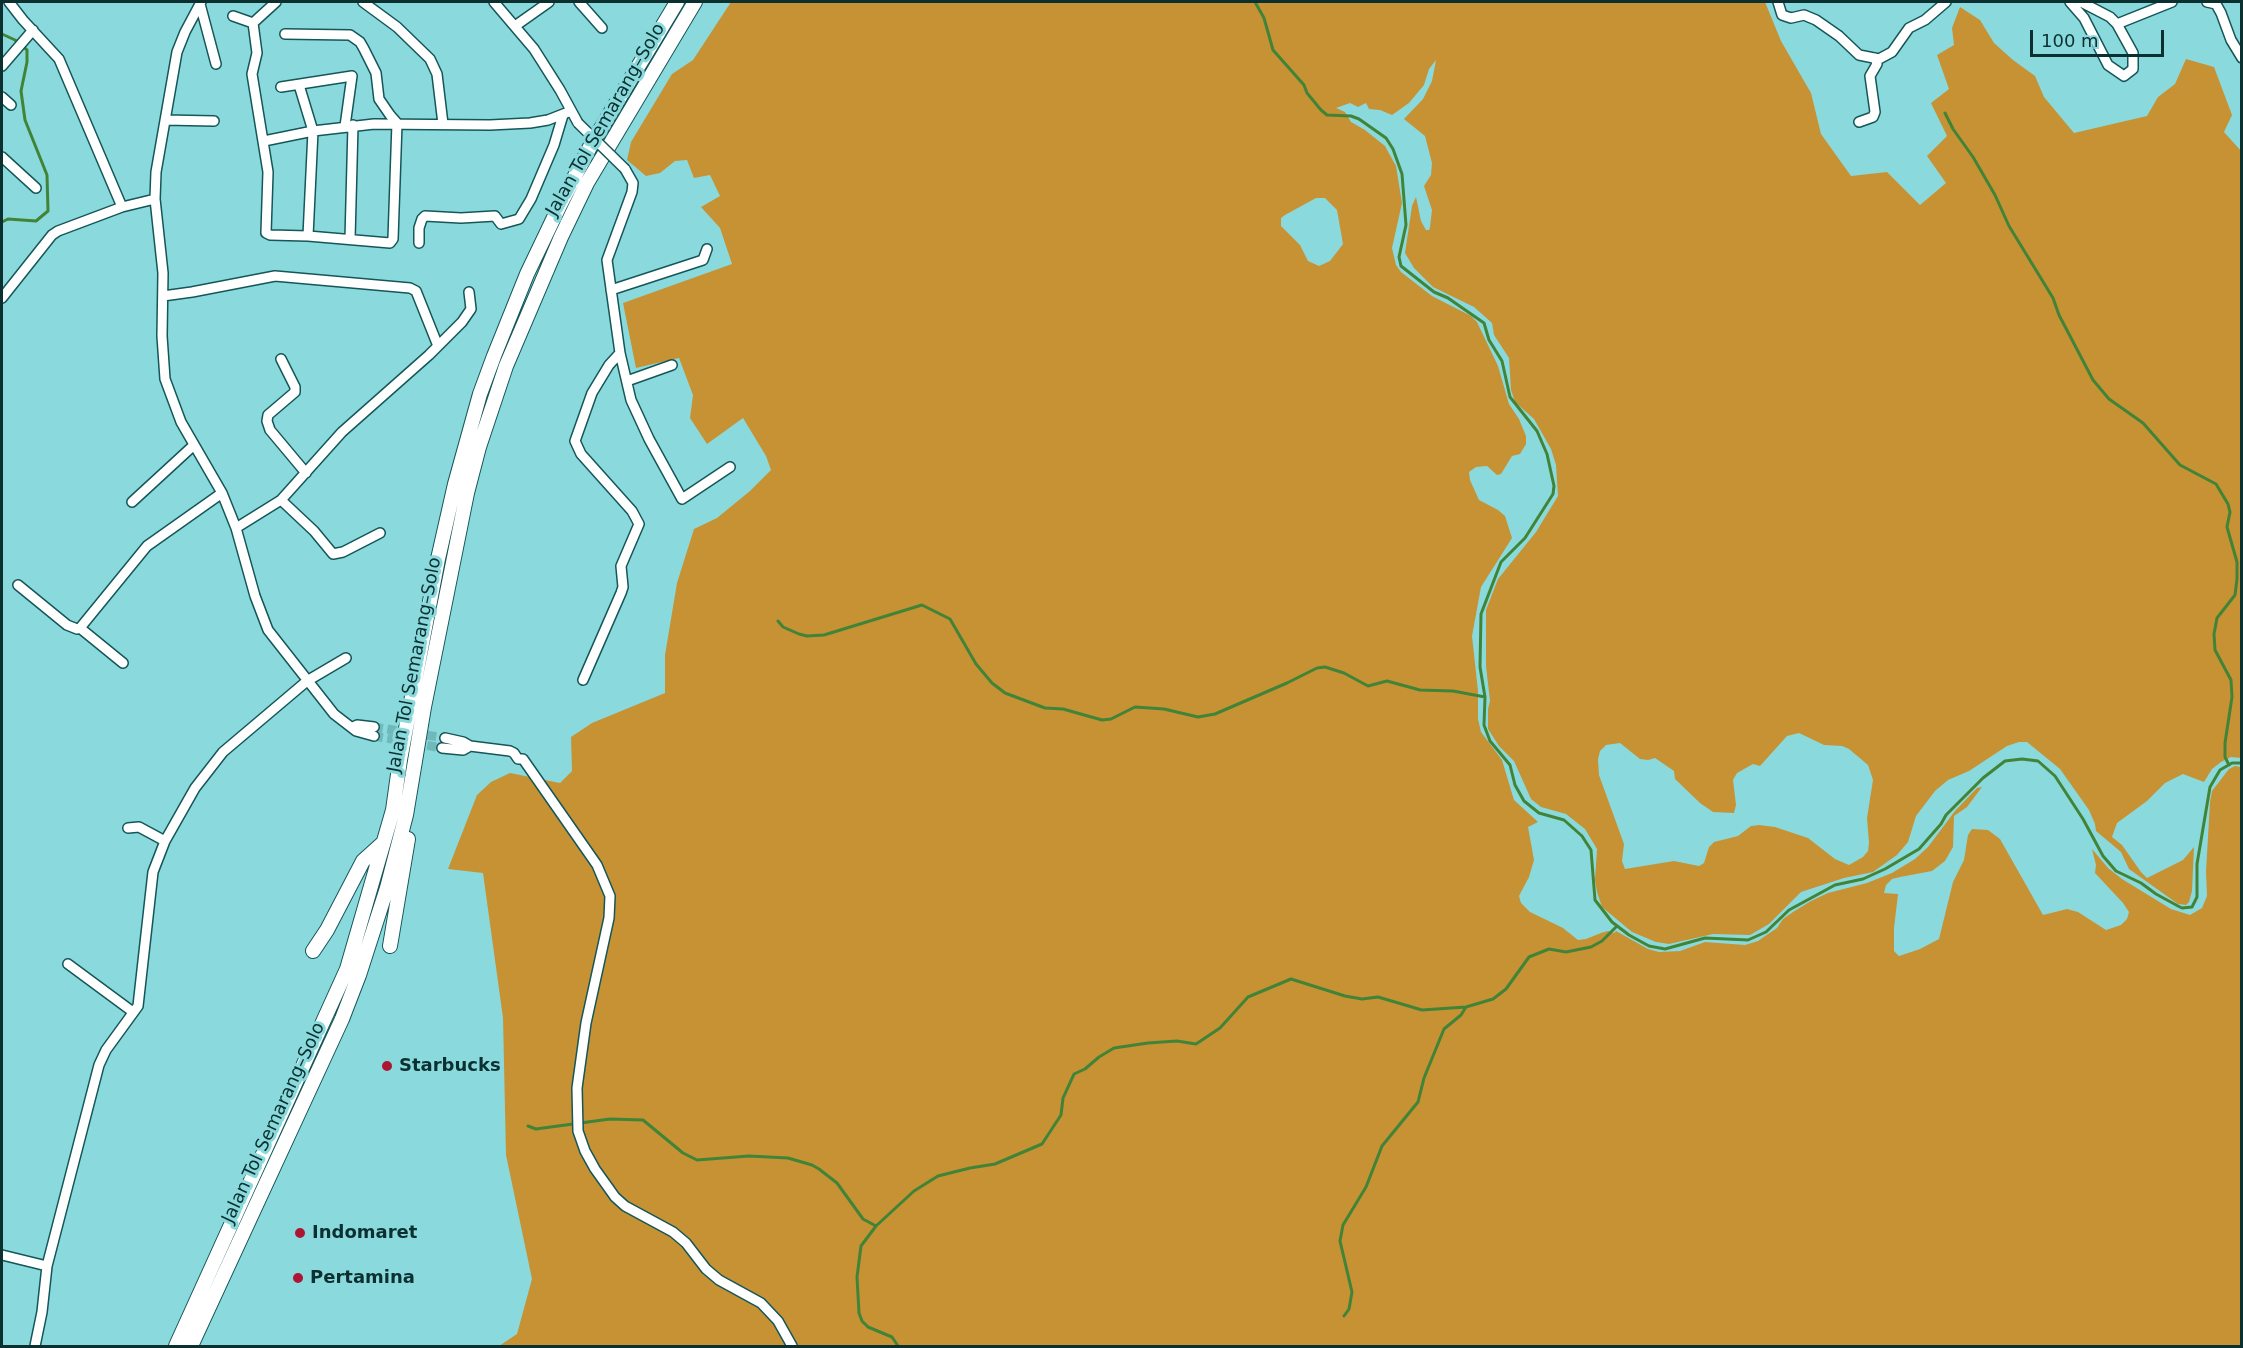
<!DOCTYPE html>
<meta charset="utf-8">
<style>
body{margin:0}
#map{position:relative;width:2243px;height:1348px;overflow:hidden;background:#8adadd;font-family:"DejaVu Sans",sans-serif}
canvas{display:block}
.frame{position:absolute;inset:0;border:3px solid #0c2f30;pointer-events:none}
.scale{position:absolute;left:2030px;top:30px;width:134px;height:27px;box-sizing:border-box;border:3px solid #0c2f30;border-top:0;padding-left:8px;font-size:18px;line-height:21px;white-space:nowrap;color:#0c2f30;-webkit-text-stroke:4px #8adadd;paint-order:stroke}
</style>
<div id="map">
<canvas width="2243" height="1348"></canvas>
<div class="frame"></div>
<div class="scale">100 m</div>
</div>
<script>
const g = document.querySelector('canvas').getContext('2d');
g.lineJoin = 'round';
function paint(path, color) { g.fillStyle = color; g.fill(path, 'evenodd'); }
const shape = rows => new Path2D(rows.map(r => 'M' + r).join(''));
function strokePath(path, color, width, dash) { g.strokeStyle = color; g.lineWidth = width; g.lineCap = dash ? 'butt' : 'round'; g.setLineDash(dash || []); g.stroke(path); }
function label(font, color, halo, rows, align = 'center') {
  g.font = font + ' "DejaVu Sans",sans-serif'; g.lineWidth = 6; g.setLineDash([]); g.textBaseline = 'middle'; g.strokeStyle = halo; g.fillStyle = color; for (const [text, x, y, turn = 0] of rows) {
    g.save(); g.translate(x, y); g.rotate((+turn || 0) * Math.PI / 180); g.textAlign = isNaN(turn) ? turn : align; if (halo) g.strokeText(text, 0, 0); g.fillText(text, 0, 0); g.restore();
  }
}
const green = shape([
 [731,2,1765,2,1781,41,1811,93,1821,134,1851,176,1887,172,1920,205,1946,183,1927,156,1947,136,1931,103,1949,89,1937,55,1954,45,1952,28,1960,7,1980,20,1994,43,2013,60,2035,76,2044,97,2074,133,2147,116,2158,97,2175,84,2186,59,2214,67,2232,115,2224,132,2242,152,2241,758,2231,757,2221,762,2212,769,2204,782,2183,774,2165,783,2147,801,2117,823,2112,837,2122,845,2141,872,2147,878,2183,860,2194,847,2192,891,2189,902,2186,905,2178,904,2129,869,2121,852,2096,831,2095,824,2089,810,2060,769,2027,742,2019,742,2007,746,1969,771,1948,780,1935,791,1916,816,1908,842,1897,855,1873,872,1844,878,1801,892,1769,924,1750,935,1713,934,1669,944,1656,942,1632,932,1602,907,1597,892,1595,880,1597,849,1585,829,1566,814,1541,807,1531,799,1514,761,1499,746,1488,729,1488,709,1490,701,1486,666,1486,610,1498,579,1536,532,1558,496,1556,465,1551,449,1534,419,1515,402,1511,390,1509,358,1494,335,1492,323,1474,307,1433,287,1414,268,1405,253,1412,206,1416,197,1421,221,1426,230,1429,230,1430,227,1432,210,1424,186,1431,175,1432,163,1425,136,1404,119,1423,99,1432,81,1436,60,1429,69,1424,85,1409,103,1392,115,1380,110,1369,109,1366,103,1358,107,1350,103,1336,108,1345,112,1351,122,1365,130,1385,146,1396,166,1402,203,1392,248,1396,265,1401,272,1432,296,1471,316,1477,322,1498,366,1509,404,1519,419,1526,436,1526,444,1520,454,1512,456,1501,474,1497,475,1487,466,1476,467,1469,472,1470,480,1479,500,1498,510,1505,516,1512,538,1481,587,1472,636,1478,691,1478,719,1481,732,1502,760,1514,800,1538,822,1528,827,1534,860,1529,877,1519,896,1521,903,1530,912,1563,928,1578,940,1586,939,1601,933,1608,931,1614,933,1616,931,1648,949,1659,952,1680,951,1705,942,1745,945,1758,941,1777,928,1783,919,1793,912,1811,901,1828,893,1867,883,1892,873,1915,859,1928,847,1955,811,1977,788,1982,787,1967,807,1954,816,1953,847,1945,861,1932,871,1900,877,1892,879,1886,885,1884,893,1898,894,1894,928,1894,951,1899,956,1920,949,1939,939,1953,882,1964,860,1968,835,1972,829,1988,830,2000,839,2043,915,2067,909,2078,912,2106,930,2121,925,2127,919,2129,912,2123,903,2095,873,2096,865,2092,849,2108,868,2122,879,2171,909,2190,915,2202,908,2207,896,2206,872,2210,802,2212,791,2229,769,2235,766,2241,767,2241,1346,499,1346,517,1334,532,1279,506,1155,503,1018,483,873,448,869,477,795,491,782,510,773,560,783,572,771,571,737,592,723,665,693,665,655,677,583,694,529,717,518,750,491,771,470,766,456,743,418,707,444,690,418,693,395,679,358,636,368,623,303,732,264,720,228,701,207,720,196,710,175,694,178,687,160,675,161,660,173,646,176,627,160,631,142,672,74,693,60],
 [1316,198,1325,198,1337,210,1343,244,1330,261,1319,266,1308,261,1300,245,1281,226,1281,218,1285,215],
 [1799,733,1824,745,1842,746,1849,749,1868,765,1873,780,1867,818,1869,843,1868,851,1863,857,1849,865,1835,859,1808,838,1775,827,1759,825,1751,826,1738,836,1714,842,1709,847,1704,863,1699,866,1674,861,1625,869,1622,861,1624,844,1599,775,1598,759,1600,751,1606,745,1620,743,1640,759,1648,760,1655,758,1674,771,1675,779,1700,803,1713,812,1734,813,1736,805,1733,780,1737,773,1753,764,1760,766,1787,736]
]);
const stream = shape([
 [1255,2,1264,18,1273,50,1304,85,1307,93,1321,110,1327,115,1351,116,1359,119,1386,138,1393,149,1402,174,1406,225,1399,257,1401,266,1434,292,1448,298,1484,323,1489,340,1502,361,1510,397,1537,431,1547,454,1554,486,1553,494,1525,538,1501,562,1481,614,1480,667,1485,697,1484,725,1490,741,1510,765,1515,785,1524,801,1539,813,1564,820,1582,836,1591,850,1595,900,1612,922,1629,935,1649,946,1665,949,1705,938,1748,940,1766,932,1789,910,1835,885,1863,879,1885,869,1919,849,1941,824,1946,815,1983,778,2005,761,2022,759,2038,761,2055,776,2083,819,2103,856,2116,871,2141,883,2156,894,2178,906,2182,908,2192,907,2197,897,2197,864,2210,787,2220,770,2232,763,2242,763],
 [2,34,15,40,27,50,27,62,21,91,25,120,47,175,48,211,36,221,8,219,2,222],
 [1945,113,1953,129,1973,157,1995,195,2009,226,2053,298,2059,315,2093,380,2109,399,2143,423,2180,465,2216,484,2228,504,2230,512,2227,527,2237,562,2237,579,2235,595,2217,618,2214,634,2215,650,2231,680,2232,697,2225,743,2225,757,2229,765],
 [778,621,783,627,799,634,807,636,824,635,922,605,950,619,976,664,992,683,1005,693,1045,708,1063,709,1102,720,1111,719,1135,707,1164,709,1198,717,1215,714,1287,683,1317,668,1325,667,1344,673,1368,686,1387,681,1420,690,1453,691,1485,697],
 [528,1126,536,1129,610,1119,643,1120,683,1153,697,1160,749,1156,788,1158,812,1165,819,1169,837,1183,863,1219,876,1226],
 [1344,1316,1349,1309,1352,1292,1340,1241,1343,1225,1366,1187,1382,1146,1418,1102,1424,1078,1444,1029,1461,1015,1466,1007],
 [898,1346,892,1337,868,1327,862,1321,859,1313,857,1277,861,1246,876,1226,914,1191,938,1176,970,1168,995,1164,1042,1144,1061,1115,1063,1098,1074,1074,1085,1069,1099,1057,1114,1048,1148,1043,1177,1041,1196,1044,1220,1028,1248,997,1291,979,1345,996,1362,999,1378,997,1422,1010,1466,1007,1493,999,1506,989,1529,957,1549,949,1566,952,1591,947,1602,941,1617,926]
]);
const minorTunnel = shape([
 [374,727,445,738],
 [374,736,442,748]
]);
const minor = shape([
 [9,2,23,20,59,59,122,207,155,199],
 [201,2,185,32,177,52,156,172,155,199,163,273,162,336,165,379,181,422,222,493,236,528,255,596,268,630,334,714,356,731,374,736],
 [363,2,397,27,430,59,437,74,443,124],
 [494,2,534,49,560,90,578,123],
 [579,2,602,28],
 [1778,2,1782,15,1791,18,1804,15,1816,20,1839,36,1859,55,1879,59,1892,52,1909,28,1925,20,1946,2],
 [2070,2,2084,18,2108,65,2124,76,2133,69,2133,53,2117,24],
 [2081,2,2110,17,2117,24,2172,2],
 [2207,2,2216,4,2221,13,2231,40,2242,58],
 [200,4,216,64],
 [233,16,253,23,276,2],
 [253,23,257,53,252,74,268,172,266,233,270,235,308,236,390,243,393,239,397,123,390,115,379,99,376,73,364,49,360,42,350,35,285,34],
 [515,26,549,2],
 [2,66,33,30],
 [299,85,313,131,308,236],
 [281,87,352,76,345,126],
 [2,97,11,105],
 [165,120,214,121],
 [1859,122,1873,117,1875,112,1870,76,1877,64,1875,58],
 [264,141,313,131,374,124,490,125,530,123,548,120,571,111],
 [2,157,36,188],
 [625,169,633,183,632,192,607,260,620,353,631,400,649,439,682,499,730,467],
 [350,239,353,125],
 [419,243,419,228,422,219,425,216,461,218,495,216,501,224,519,219,531,199,554,145,563,115],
 [611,290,703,260,707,249],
 [163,296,192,292,275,276,410,288,416,291,438,346],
 [2,298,52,235,58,231,122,207],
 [281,359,295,387,295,392,268,415,267,421,270,430,306,473],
 [627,381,672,365],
 [281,500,314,531,333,554,343,552,380,533],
 [132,502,194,445],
 [236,528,281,500,342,432,429,355,462,322,471,309,469,292],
 [18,585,67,625,77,629,80,628,147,546,222,493],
 [80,628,123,663],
 [583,680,621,593,623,587,621,566,639,524,632,511,581,454,575,441,592,393,609,365,620,353],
 [353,727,357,725,374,727],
 [445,738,463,742,470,746,510,751,514,753,518,759,523,759,597,865,610,896,609,918,586,1023,577,1088,578,1131,585,1151,595,1169,615,1197,625,1206,673,1232,686,1243,706,1269,719,1280,761,1303,778,1321,792,1346],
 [442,748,463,750,470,746],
 [128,828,139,827,165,841],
 [68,964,133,1012],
 [2,1255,47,1266],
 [35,1346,42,1312,47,1266,99,1065,106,1050,138,1006,153,872,165,841,195,788,223,752,307,681,346,658]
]);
const highway = shape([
 [390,946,408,839],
 [313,951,327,930,363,861,383,843],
 [176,1346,347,969,393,810,400,760,438,559,455,484,480,394,494,356,527,274,560,205,591,145,677,2],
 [191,1346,342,1019,359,975,387,888,406,815,424,707,467,493,479,447,506,366,561,237,587,183,695,2]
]);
const minorBridge = shape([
 [578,123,625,169]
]);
const markers = [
 [387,1066,6,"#ac1633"],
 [300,1233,6,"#ac1633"],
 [298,1278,6,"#ac1633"]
];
const streetNames = [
 ["Jalan Tol Semarang–Solo",606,120,-60],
 ["Jalan Tol Semarang–Solo",415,665,-79],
 ["Jalan Tol Semarang–Solo",274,1123,-65]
];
const poiNames = [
 ["Starbucks",399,1066],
 ["Indomaret",312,1233],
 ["Pertamina",310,1278]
];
paint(green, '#c69234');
strokePath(stream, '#418438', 3);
strokePath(minorTunnel, '#71b8ba', 9, [9, 4.5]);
strokePath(minor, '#155658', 12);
strokePath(highway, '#155658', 16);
strokePath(minor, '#fff', 9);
strokePath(highway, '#fff', 14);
strokePath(minorBridge, '#155658', 12, []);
strokePath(minorBridge, '#fff', 9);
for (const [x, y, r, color] of markers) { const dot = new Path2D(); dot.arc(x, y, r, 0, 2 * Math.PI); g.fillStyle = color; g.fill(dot); strokePath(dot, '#8adadd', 2); }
label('18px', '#0c2f30', '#8adadd', streetNames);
label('bold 18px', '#0c2f30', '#8adadd', poiNames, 'left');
</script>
